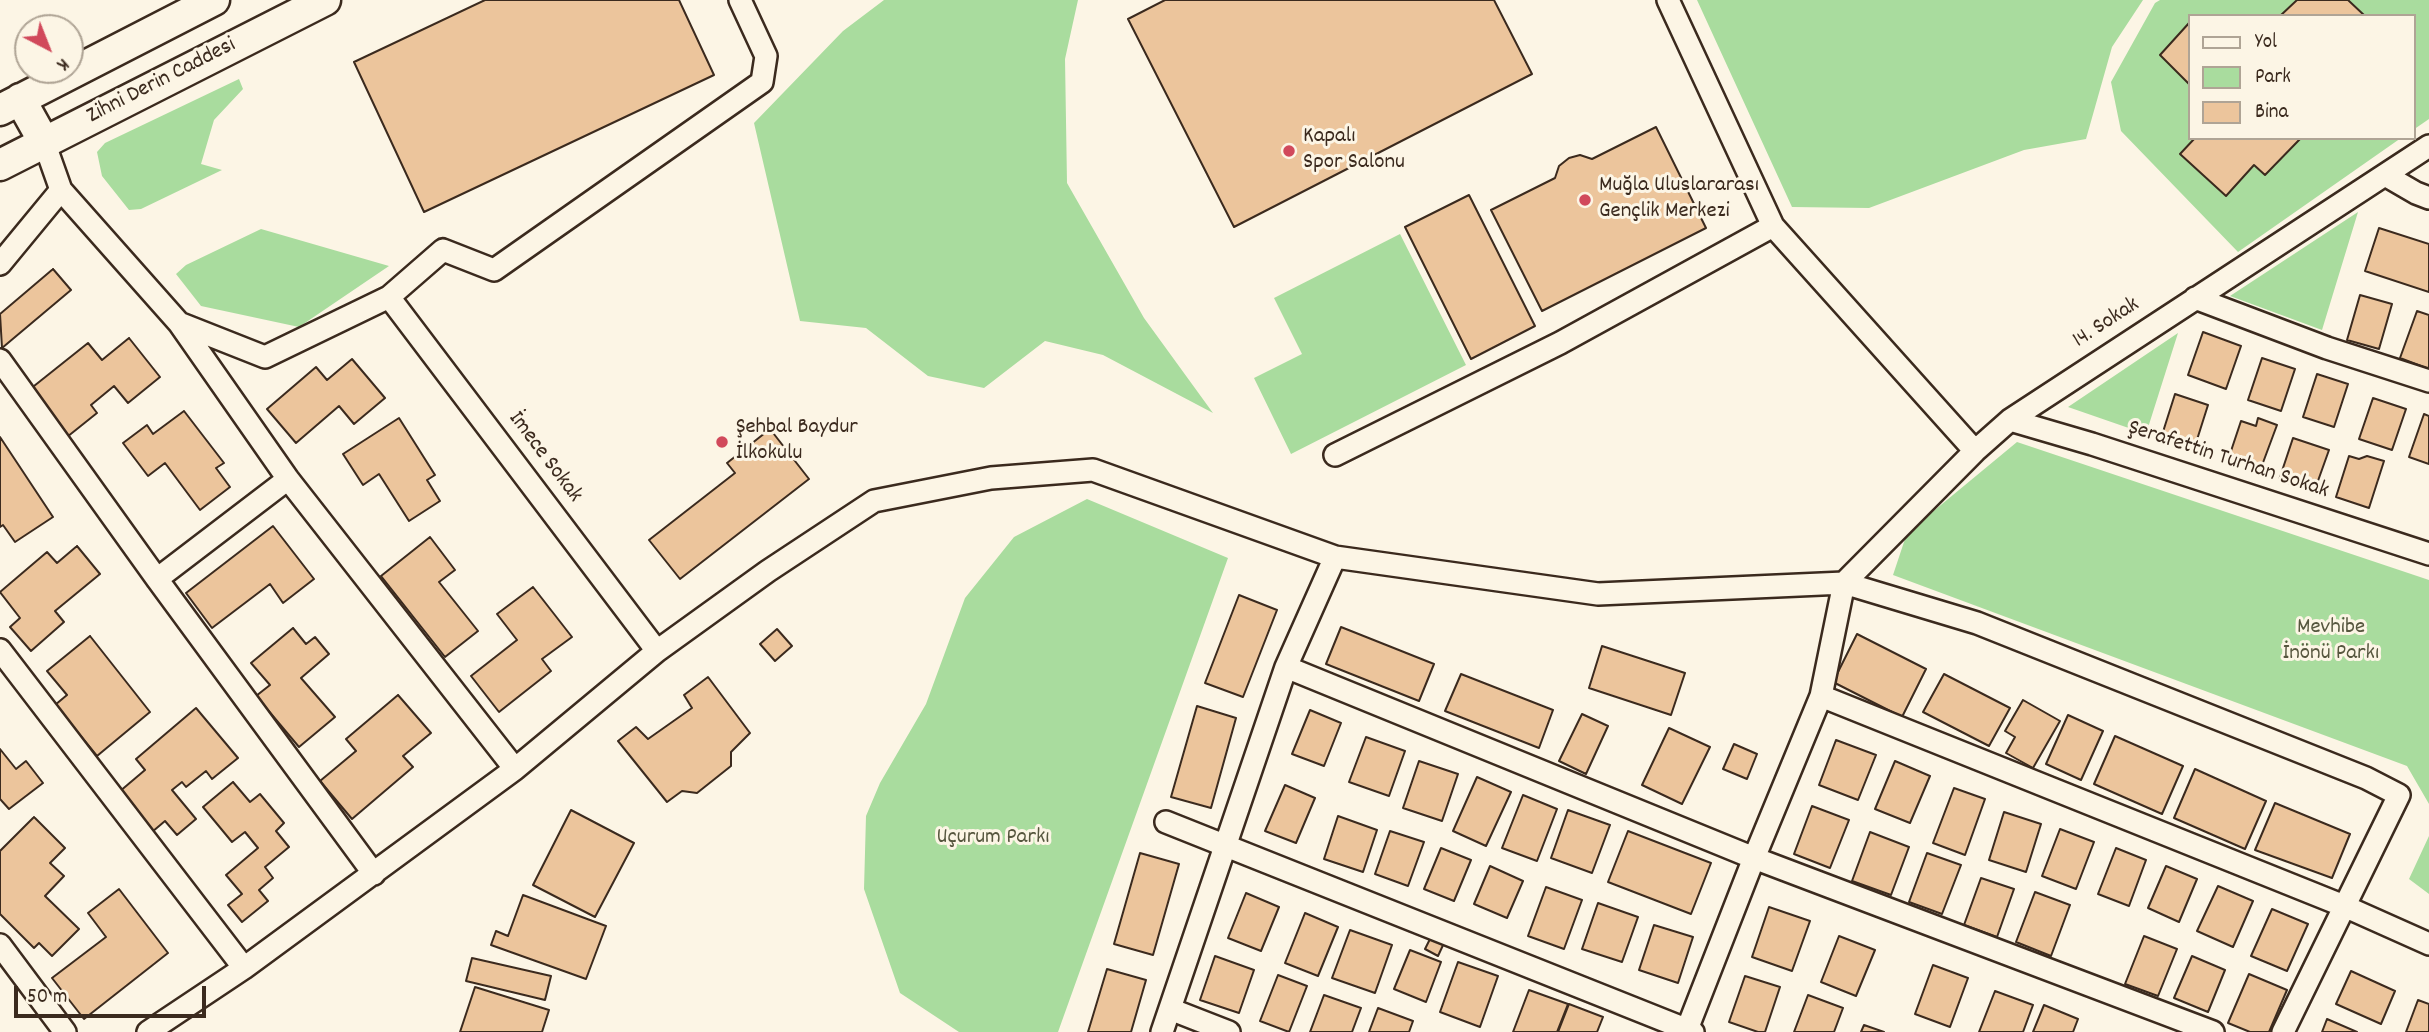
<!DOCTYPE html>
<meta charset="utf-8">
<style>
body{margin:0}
#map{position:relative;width:2429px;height:1032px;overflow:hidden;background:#fcf5e5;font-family:Dekko,sans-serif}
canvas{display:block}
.legend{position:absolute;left:2188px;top:14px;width:228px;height:126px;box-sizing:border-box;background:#fcf5e5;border:2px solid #afa495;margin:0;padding:9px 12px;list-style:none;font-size:21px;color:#3b2a1e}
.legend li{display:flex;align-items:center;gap:14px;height:35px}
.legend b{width:35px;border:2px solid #afa495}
.north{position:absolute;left:14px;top:14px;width:70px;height:70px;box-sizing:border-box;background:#fcf5e5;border:2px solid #afa495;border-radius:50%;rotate:138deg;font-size:19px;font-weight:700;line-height:28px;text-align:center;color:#3b2a1e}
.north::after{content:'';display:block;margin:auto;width:24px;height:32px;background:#d1495b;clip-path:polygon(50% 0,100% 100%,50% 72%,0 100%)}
.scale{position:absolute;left:14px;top:986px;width:192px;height:32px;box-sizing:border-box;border:4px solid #3b2a1e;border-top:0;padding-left:9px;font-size:21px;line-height:24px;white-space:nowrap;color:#3b2a1e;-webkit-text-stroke:5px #fcf5e5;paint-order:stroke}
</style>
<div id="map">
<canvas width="2429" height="1032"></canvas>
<ul class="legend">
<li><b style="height:9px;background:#fcf5e5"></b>Yol</li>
<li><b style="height:19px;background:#a9dc9e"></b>Park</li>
<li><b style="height:19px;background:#ecc59c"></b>Bina</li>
</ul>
<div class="north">K</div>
<div class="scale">50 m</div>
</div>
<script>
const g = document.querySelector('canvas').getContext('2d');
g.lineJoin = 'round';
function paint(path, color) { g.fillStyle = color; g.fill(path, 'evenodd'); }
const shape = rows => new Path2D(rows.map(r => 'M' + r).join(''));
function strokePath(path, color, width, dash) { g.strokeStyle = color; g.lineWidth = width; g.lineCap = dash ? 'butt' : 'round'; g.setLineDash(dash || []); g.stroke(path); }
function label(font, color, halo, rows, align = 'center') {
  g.font = font + ' Dekko,sans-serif'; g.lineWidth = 6; g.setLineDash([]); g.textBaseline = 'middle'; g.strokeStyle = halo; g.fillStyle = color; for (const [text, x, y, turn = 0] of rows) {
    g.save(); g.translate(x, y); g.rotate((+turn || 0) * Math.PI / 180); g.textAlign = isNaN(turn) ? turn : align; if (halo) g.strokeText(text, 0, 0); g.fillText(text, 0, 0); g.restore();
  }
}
const green = shape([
 [884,0,1078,0,1065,59,1067,183,1144,318,1213,413,1103,355,1045,341,984,388,928,376,866,328,800,321,754,123,843,31],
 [1697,0,2143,0,2112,47,2086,139,2024,150,1869,208,1792,207],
 [2160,0,2429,0,2429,119,2413,130,2413,16,2189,16,2189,138,2401,138,2238,252,2121,131,2111,82,2155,3],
 [239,79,243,89,214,120,201,164,222,170,141,209,129,210,102,176,97,152,105,143],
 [2358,212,2322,330,2230,296],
 [261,229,389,266,299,327,201,306,176,274,186,265],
 [1400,234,1466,365,1291,454,1254,378,1302,354,1274,298],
 [2178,333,2146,434,2068,407],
 [2017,442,2429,580,2429,804,2407,766,1893,575,1907,533],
 [1087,499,1228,558,1058,1032,959,1032,900,993,864,889,866,816,880,783,926,704,965,598,1014,537],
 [2429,836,2429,894,2409,879]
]);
const building = shape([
 [485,0,679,0,714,75,424,212,354,62,485,0],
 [1165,0,1494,0,1532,74,1234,227,1128,19,1165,0],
 [2297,0,2348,0,2365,16,2280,16,2297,0],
 [2189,23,2189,84,2160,55,2189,23],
 [1656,127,1706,228,1542,311,1491,210,1555,178,1559,166,1569,158,1580,155,1592,159,1656,127],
 [2195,138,2301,138,2265,175,2254,165,2226,196,2180,154,2195,138],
 [1469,195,1535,326,1471,359,1405,227,1469,195],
 [2379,228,2429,244,2429,292,2365,271,2379,228],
 [53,269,71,290,2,348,0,314,53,269],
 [2360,295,2392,304,2379,349,2347,340,2360,295],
 [2417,311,2429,315,2429,369,2400,358,2417,311],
 [2203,332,2241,346,2226,389,2188,375,2203,332],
 [129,338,160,377,128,403,114,386,91,405,97,413,67,437,29,390,88,343,102,360,129,338],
 [2262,358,2295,369,2281,411,2248,400,2262,358],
 [352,359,385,398,354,424,339,406,296,443,267,409,316,367,327,380,352,359],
 [2317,374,2348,384,2334,427,2303,417,2317,374],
 [2175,394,2208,405,2195,446,2162,435,2175,394],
 [2373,398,2406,409,2392,450,2359,439,2373,398],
 [184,411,224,463,216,468,230,487,200,510,165,463,148,476,123,443,147,425,153,434,184,411],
 [2424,414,2429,416,2429,464,2409,457,2424,414],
 [399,418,435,475,427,480,440,501,409,521,379,474,363,485,343,454,399,418],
 [2258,418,2277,425,2261,468,2229,457,2241,421,2256,426,2258,418],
 [770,429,809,479,680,579,649,540,735,473,727,463,770,429],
 [0,437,53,517,15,542,3,525,0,527,0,437],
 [2293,438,2329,450,2314,492,2279,480,2293,438],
 [2349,456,2359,459,2367,456,2384,461,2369,508,2336,497,2349,456],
 [273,526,314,579,283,603,270,584,212,628,186,593,273,526],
 [430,537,455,570,439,582,478,631,445,657,381,576,430,537],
 [77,546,100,574,55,611,64,622,31,651,10,627,20,618,0,592,47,552,57,563,77,546],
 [533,587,572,637,542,659,551,671,499,712,471,676,517,640,497,614,533,587],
 [1239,595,1277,610,1243,697,1205,683,1239,595],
 [1341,627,1434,664,1419,701,1326,664,1341,627],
 [293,628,306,644,315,637,329,654,301,678,335,717,299,747,256,696,270,685,251,663,293,628],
 [777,629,792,646,775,661,760,644,777,629],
 [1857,634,1926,669,1902,717,1833,682,1857,634],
 [90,636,150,712,97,756,55,705,67,695,47,671,90,636],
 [1602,646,1685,673,1671,715,1589,688,1602,646],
 [1461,674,1553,710,1539,748,1445,711,1461,674],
 [1944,674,2010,708,1989,746,1923,712,1944,674],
 [708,677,750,733,731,752,731,766,697,793,682,791,667,802,618,741,636,727,648,739,692,708,684,695,708,677],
 [398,695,431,733,403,756,413,767,352,819,320,781,356,751,346,739,398,695],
 [2023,700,2060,721,2033,768,2006,753,2015,737,2005,731,2023,700],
 [1197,706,1236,718,1211,808,1171,797,1197,706],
 [196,708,238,758,212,779,206,771,186,787,182,782,172,790,196,819,177,835,165,821,152,832,119,792,145,770,136,759,196,708],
 [1310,710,1341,723,1324,766,1292,754,1310,710],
 [1582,714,1608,726,1586,774,1559,761,1582,714],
 [2068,715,2103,731,2081,780,2046,764,2068,715],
 [1669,728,1710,747,1682,804,1642,785,1669,728],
 [2115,736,2183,766,2162,814,2094,784,2115,736],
 [1366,737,1405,751,1389,796,1349,782,1366,737],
 [1836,740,1876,755,1858,800,1819,785,1836,740],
 [1734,744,1757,754,1747,779,1723,769,1734,744],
 [0,749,16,769,26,761,43,783,9,809,0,799,0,749],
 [1419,761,1458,774,1442,821,1403,808,1419,761],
 [1895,761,1930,776,1910,823,1875,809,1895,761],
 [2195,769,2266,801,2245,849,2174,818,2195,769],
 [1477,777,1511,792,1486,846,1453,831,1477,777],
 [233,782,250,802,260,794,284,823,276,831,289,847,265,867,273,878,259,890,268,901,242,922,228,905,242,894,226,875,258,848,245,832,232,842,203,807,233,782],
 [1285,785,1315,798,1296,843,1265,831,1285,785],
 [1954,788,1985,799,1965,855,1933,843,1954,788],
 [1523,795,1557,809,1537,861,1502,848,1523,795],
 [2275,803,2350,834,2332,878,2255,850,2275,803],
 [1812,806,1849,820,1830,868,1794,854,1812,806],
 [571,810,634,843,595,917,533,885,571,810],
 [1568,810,1610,825,1592,873,1551,858,1568,810],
 [2004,812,2041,824,2026,872,1989,860,2004,812],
 [1338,816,1377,830,1363,872,1324,859,1338,816],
 [34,817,65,848,50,863,64,876,45,896,79,929,52,956,39,943,34,948,0,914,0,851,34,817],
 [2060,829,2094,842,2076,889,2042,876,2060,829],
 [1390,831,1424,842,1408,886,1375,874,1390,831],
 [1628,831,1711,863,1691,914,1608,882,1628,831],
 [1870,832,1909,847,1891,895,1852,881,1870,832],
 [1441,848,1471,860,1454,901,1424,889,1441,848],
 [2116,848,2146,860,2129,906,2098,894,2116,848],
 [1140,853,1179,864,1153,955,1114,944,1140,853],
 [1927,853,1961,865,1942,914,1909,902,1927,853],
 [1490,866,1523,881,1507,918,1474,904,1490,866],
 [2166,866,2197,879,2179,922,2148,908,2166,866],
 [1981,878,2014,889,1997,937,1964,925,1981,878],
 [2218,886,2253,901,2233,947,2197,931,2218,886],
 [1546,887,1582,900,1564,949,1528,936,1546,887],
 [119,889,168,953,84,1019,52,978,106,937,88,913,119,889],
 [2035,892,2070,905,2051,956,2016,942,2035,892],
 [1246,893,1279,907,1261,951,1228,938,1246,893],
 [523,895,606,926,586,979,491,945,496,931,508,936,523,895],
 [1598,903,1638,917,1622,962,1582,949,1598,903],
 [1769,907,1810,921,1792,971,1752,957,1769,907],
 [2272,909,2308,924,2287,971,2251,956,2272,909],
 [1305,913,1338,927,1318,976,1285,963,1305,913],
 [1654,925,1693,937,1678,983,1639,970,1654,925],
 [1350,930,1392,945,1375,993,1332,978,1350,930],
 [1839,936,1875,950,1856,996,1821,982,1839,936],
 [2144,936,2177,949,2158,996,2125,984,2144,936],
 [1431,937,1444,943,1438,956,1425,949,1431,937],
 [1410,950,1441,962,1426,1002,1394,989,1410,950],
 [1215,956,1254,970,1239,1013,1200,1000,1215,956],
 [2192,956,2225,970,2208,1012,2174,998,2192,956],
 [472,958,551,976,545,1000,466,981,472,958],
 [1458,962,1498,976,1480,1027,1440,1012,1458,962],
 [1933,965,1968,978,1950,1027,1915,1014,1933,965],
 [1107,969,1146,980,1131,1032,1088,1032,1107,969],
 [2351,971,2395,991,2381,1024,2336,1004,2351,971],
 [2249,974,2287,990,2269,1032,2250,1032,2228,1023,2249,974],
 [1278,975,1307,986,1289,1032,1260,1021,1278,975],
 [1745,976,1780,987,1765,1032,1758,1032,1729,1022,1745,976],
 [475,987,549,1010,542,1032,460,1032,475,987],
 [1529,990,1568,1004,1557,1032,1513,1032,1529,990],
 [1995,991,2033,1005,2023,1032,1979,1032,1995,991],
 [1324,995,1361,1008,1352,1032,1310,1032,1324,995],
 [1808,995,1843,1008,1834,1032,1794,1032,1808,995],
 [2418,1000,2429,1004,2429,1032,2406,1032,2418,1000],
 [1569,1004,1603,1017,1597,1032,1558,1032,1569,1004],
 [2044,1005,2078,1019,2073,1032,2033,1032,2044,1005],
 [1378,1008,1413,1021,1409,1032,1369,1032,1378,1008],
 [2327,1019,2357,1032,2322,1032,2327,1019],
 [1864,1025,1884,1032,1861,1032,1864,1025]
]);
const minor = shape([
 [1668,0,1773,226,1975,451],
 [44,142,61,190,179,323,288,479,515,769],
 [2385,175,2416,193,2429,198],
 [0,264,61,190],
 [389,297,657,651],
 [2195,298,2327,348,2429,381],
 [179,323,265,357,389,297,443,250,494,270,762,82,766,56,740,0],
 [0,360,157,579,374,874],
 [2010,420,2092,444,2429,554],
 [1335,455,1560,343,1773,226],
 [157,579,288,479],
 [1844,583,1975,451,2010,420,2429,146],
 [0,650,244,968],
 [1286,667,1754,858,2213,1032],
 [1821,696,2344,906,2429,944],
 [1166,822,1693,1032],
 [0,945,65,1032],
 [1170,1009,1229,1032],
 [148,1032,244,968,515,769,657,651,768,571,874,501,991,478,1093,470,1335,557,1598,594,1844,583,1977,623,2366,778,2399,795,2283,1032],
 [1162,1032,1286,667,1335,557],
 [1686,1032,1754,858,1821,696,1844,583]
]);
const secondary = shape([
 [20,99,44,142],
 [0,110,214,0],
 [0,165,325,0]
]);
const markers = [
 [1289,151,7,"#d1495b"],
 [1585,200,7,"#d1495b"],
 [722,442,7,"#d1495b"]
];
const streetNames = [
 ["Zihni Derin Caddesi",162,82,-27],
 ["14. Sokak",2107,324,-33],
 ["İmece Sokak",544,458,53],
 ["Şerafettin Turhan Sokak",2228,461,18]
];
const poiNames = [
 ["Kapalı",1303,138],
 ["Spor Salonu",1303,164],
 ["Muğla Uluslararası",1599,187],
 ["Gençlik Merkezi",1599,213],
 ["Şehbal Baydur",736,429],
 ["İlkokulu",736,455]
];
const parkNames = [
 ["Mevhibe",2331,629],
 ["İnönü Parkı",2331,655],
 ["Uçurum Parkı",993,839]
];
paint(green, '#a9dc9e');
paint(building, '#ecc59c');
strokePath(building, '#3b2a1e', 2);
strokePath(minor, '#3b2a1e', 26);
strokePath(secondary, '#3b2a1e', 35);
strokePath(minor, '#fcf5e5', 21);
strokePath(secondary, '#fcf5e5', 30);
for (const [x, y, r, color] of markers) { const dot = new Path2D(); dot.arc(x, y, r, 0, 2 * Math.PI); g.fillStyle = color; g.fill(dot); strokePath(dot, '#fcf5e5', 2.5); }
label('23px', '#3b2a1e', '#fcf5e5', streetNames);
label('23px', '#3b2a1e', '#fcf5e5', poiNames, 'left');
label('23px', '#56563e', '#fcf5e5', parkNames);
</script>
